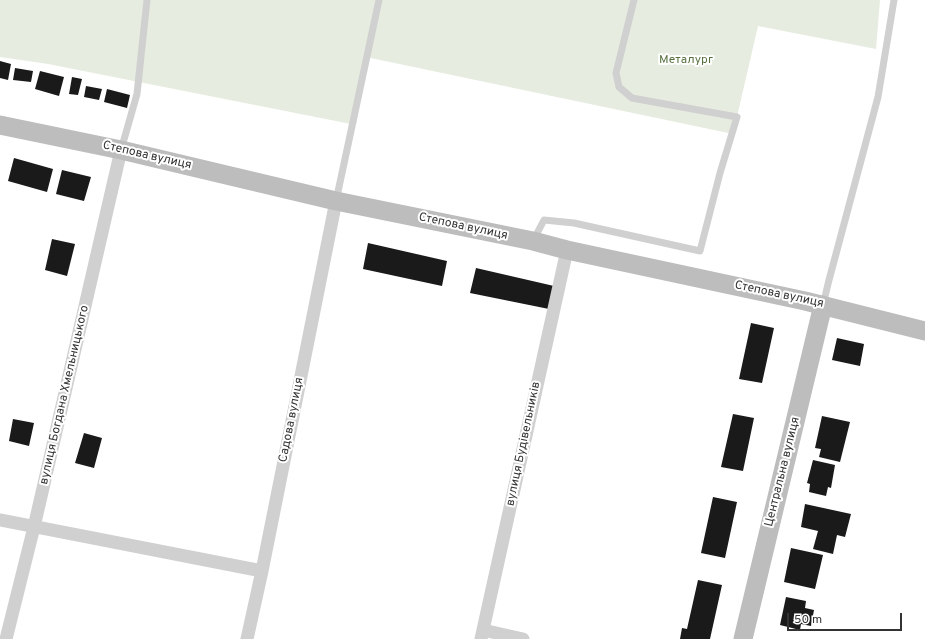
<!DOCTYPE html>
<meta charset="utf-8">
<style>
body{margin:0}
#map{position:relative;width:925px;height:639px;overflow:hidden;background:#fff;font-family:Overpass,sans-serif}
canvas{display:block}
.scale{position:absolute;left:787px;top:613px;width:115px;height:18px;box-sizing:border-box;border:2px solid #333;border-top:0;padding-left:5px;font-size:12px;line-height:14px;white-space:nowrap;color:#333;-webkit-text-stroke:3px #fff;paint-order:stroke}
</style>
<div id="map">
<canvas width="925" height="639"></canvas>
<div class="scale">50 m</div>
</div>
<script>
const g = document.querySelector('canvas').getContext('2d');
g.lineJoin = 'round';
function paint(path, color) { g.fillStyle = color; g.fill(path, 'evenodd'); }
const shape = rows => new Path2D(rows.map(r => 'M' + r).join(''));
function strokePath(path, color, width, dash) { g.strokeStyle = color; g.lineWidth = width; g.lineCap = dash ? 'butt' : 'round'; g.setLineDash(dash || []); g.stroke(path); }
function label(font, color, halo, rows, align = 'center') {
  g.font = font + ' Overpass,sans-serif'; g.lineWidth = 4; g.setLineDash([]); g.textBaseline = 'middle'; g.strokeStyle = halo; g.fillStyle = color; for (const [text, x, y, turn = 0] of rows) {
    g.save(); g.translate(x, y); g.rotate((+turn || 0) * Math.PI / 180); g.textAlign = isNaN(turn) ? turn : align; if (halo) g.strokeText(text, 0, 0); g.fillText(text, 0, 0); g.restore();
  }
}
const green = shape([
 [0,0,880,0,876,49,758,26,733,134,366,57,356,125,48,64,0,57]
]);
const building = shape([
 [0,61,11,64,8,80,0,78],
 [15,68,33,71,31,82,13,80],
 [40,71,64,77,59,96,35,89],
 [72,77,82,79,78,95,69,94],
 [86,86,102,89,99,100,84,97],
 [107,89,130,95,127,108,104,102],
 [14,158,53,169,47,192,8,181],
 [62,170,91,177,84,201,56,194],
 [52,239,75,244,67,276,45,270],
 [368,243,447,261,442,286,363,269],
 [476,268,554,286,549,309,470,293],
 [751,323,774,328,762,383,739,379],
 [837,338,864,344,860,366,832,360],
 [733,414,754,418,743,471,721,467],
 [822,416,850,422,840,462,819,457,821,449,815,448],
 [13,419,34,423,29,446,9,441],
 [84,433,102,438,94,468,75,463],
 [813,460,835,465,831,488,828,487,826,496,809,492,810,484,807,483],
 [713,497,737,502,725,558,701,553],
 [805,504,851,514,845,537,837,535,833,554,813,549,818,531,801,527],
 [791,548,823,555,815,589,784,582],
 [698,580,722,585,710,639,680,639,682,628,687,629],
 [786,597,806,601,805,608,814,610,811,626,801,624,800,630,780,625]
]);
const lane = shape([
 [121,150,137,94,147,0],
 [336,201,379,0],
 [533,241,544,220,574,223,700,251,720,173,737,117,632,98,619,87,616,73,634,0],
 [823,305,829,280,878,97,894,0]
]);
const street = shape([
 [0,520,262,571],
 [483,630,523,639],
 [6,639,34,527,121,150],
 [247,639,262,571,336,201],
 [481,639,567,250]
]);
const secondary = shape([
 [0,125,121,150,336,201,533,241,567,250,805,301,925,331],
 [743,639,823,305]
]);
const parkNames = [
 ["Металург",686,61]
];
const streetNames = [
 ["Степова вулиця",147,156,13],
 ["Степова вулиця",463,227,12],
 ["Степова вулиця",779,295,12],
 ["вулиця Богдана Хмельницького",65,395,-77],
 ["Садова вулиця",292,420,-79],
 ["вулиця Будівельників",524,444,-78],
 ["Центральна вулиця",783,472,-76]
];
paint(green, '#e6ecdf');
paint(building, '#1a1a1a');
strokePath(lane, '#d0d0d0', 7);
strokePath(street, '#d0d0d0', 13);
strokePath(secondary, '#bdbdbd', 19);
label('12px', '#56703f', '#fff', parkNames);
label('12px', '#333', '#fff', streetNames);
</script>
